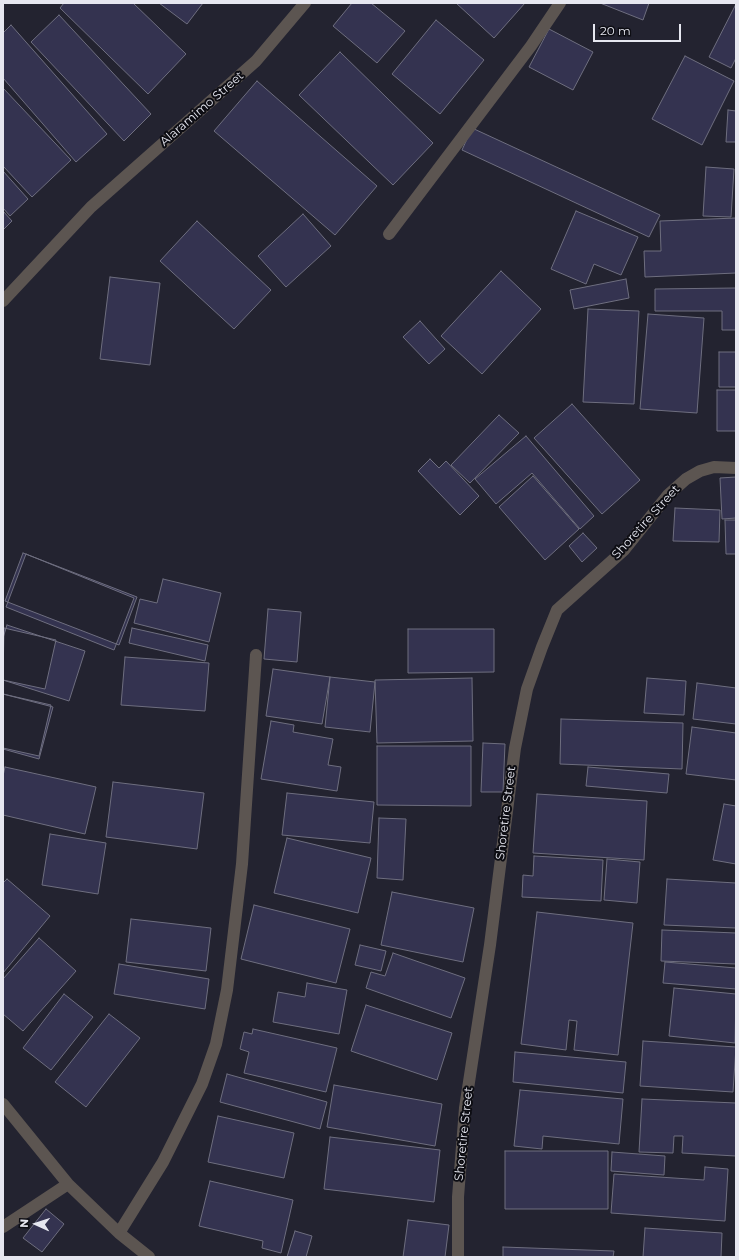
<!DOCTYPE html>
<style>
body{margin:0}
#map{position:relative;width:739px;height:1260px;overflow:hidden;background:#232330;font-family:Montserrat,sans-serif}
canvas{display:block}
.frame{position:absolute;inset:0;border:4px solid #e6e7f0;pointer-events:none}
.north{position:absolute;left:16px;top:1204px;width:40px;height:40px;-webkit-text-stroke:3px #0d0d13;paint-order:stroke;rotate:273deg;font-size:11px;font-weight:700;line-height:16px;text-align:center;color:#e6e7f0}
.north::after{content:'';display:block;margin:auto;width:14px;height:18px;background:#e6e7f0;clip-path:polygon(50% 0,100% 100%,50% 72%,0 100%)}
.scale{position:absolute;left:593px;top:24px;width:88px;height:18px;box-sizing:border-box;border:2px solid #e6e7f0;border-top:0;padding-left:5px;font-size:12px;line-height:14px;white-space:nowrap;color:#e6e7f0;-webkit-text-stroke:3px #0d0d13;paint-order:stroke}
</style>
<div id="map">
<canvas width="739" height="1260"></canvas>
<div class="frame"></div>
<div class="north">N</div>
<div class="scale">20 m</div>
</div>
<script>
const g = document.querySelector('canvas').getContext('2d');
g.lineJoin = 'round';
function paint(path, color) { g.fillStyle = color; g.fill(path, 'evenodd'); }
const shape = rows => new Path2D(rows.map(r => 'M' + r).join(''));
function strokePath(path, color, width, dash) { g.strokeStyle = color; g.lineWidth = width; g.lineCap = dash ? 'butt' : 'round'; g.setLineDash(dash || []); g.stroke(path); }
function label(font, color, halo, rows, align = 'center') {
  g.font = font + ' Montserrat,sans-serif'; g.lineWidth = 4; g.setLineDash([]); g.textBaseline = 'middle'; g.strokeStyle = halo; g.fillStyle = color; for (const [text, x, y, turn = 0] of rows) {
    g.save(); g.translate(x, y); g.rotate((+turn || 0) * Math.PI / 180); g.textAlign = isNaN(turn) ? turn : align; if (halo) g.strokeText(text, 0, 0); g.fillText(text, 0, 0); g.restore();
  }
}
const building = shape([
 [64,3,133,3,186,54,148,94,60,8,64,3],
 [159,3,203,3,187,24,159,3],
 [352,3,371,3,405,31,377,63,333,26,352,3],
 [456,3,525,3,494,38,456,3],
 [600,3,649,3,643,20,600,3],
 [736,4,736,58,731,68,709,57,736,4],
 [59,15,151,114,124,141,31,42,59,15],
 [436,20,484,60,440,114,392,74,436,20],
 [11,25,107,134,76,162,3,78,3,33,11,25],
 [549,29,593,52,573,90,529,67,549,29],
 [340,52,433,143,393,185,299,95,340,52],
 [685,56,734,81,702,145,652,119,685,56],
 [257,81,377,186,335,235,214,131,257,81],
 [3,88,71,160,32,197,3,166,3,88],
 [728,110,736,111,736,142,726,142,728,110],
 [472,128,660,215,649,237,462,150,472,128],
 [706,167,734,169,731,217,703,216,706,167],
 [3,171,28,199,10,216,3,208,3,171],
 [3,211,12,221,3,230,3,211],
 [576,211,638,237,621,275,594,264,586,284,551,269,576,211],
 [303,214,331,246,286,287,258,256,303,214],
 [736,218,736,273,645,277,644,251,661,251,660,221,736,218],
 [197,221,271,290,234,329,160,261,197,221],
 [501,271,541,309,482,374,441,336,501,271],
 [110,277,160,283,150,365,100,359,110,277],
 [626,279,629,298,574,309,570,290,626,279],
 [736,288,736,330,722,330,722,311,655,311,655,289,736,288],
 [588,309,639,311,634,404,583,402,588,309],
 [648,314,704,318,697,413,640,409,648,314],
 [420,321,445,349,429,364,403,337,420,321],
 [719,352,736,352,736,387,719,387,719,352],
 [717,390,736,390,736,431,717,431,717,390],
 [572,404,640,480,602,514,534,438,572,404],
 [499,415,519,433,470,483,451,465,499,415],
 [526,436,594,516,580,529,532,473,496,504,475,479,526,436],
 [430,459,439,468,446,461,479,496,460,515,418,471,430,459],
 [533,476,579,529,545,560,499,507,533,476],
 [736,477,736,518,722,519,720,478,736,477],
 [675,508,720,510,719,542,673,541,675,508],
 [725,520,736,520,736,554,726,554,725,520],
 [583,533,597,548,582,562,569,546,583,533],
 [23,553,137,597,119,645,5,601,23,553],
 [26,554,134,598,114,650,6,607,26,554],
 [163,579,221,593,209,642,134,623,140,599,157,603,163,579],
 [268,609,301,612,297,662,264,659,268,609],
 [7,625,85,651,69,701,3,680,3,638,7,625],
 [4,628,56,640,45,689,3,680,4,628],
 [132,628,208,645,205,661,129,643,132,628],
 [408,629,494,629,494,672,408,673,408,629],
 [125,657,209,663,205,711,121,705,125,657],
 [273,669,330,677,322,724,266,716,273,669],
 [330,677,375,682,370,732,325,727,330,677],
 [472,678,473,741,377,743,375,680,472,678],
 [647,678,686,681,684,715,644,713,647,678],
 [697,683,736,688,736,724,693,719,697,683],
 [3,694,53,707,39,759,3,749,3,694],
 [3,694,51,705,39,756,3,748,3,694],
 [561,719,683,723,682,769,560,764,561,719],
 [271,721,294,725,293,732,333,739,328,765,341,767,337,791,261,779,271,721],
 [692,727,736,733,736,780,686,774,692,727],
 [483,743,505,744,503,792,481,792,483,743],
 [377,746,471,746,471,806,377,805,377,746],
 [5,767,96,787,85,834,3,815,3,776,5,767],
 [588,767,669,774,667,793,586,786,588,767],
 [113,782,204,793,197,849,106,837,113,782],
 [287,793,374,802,370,843,282,835,287,793],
 [537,794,647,801,644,860,533,853,537,794],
 [724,804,736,806,736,864,713,860,724,804],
 [379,818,406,819,403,880,377,878,379,818],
 [50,834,106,843,98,894,42,885,50,834],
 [287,838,371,858,358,913,274,893,287,838],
 [534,856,603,860,601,901,522,897,523,875,533,876,534,856],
 [607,859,640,862,637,903,604,900,607,859],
 [7,879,50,916,3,973,3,883,7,879],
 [667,879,736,883,736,928,664,925,667,879],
 [392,892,474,908,463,962,381,945,392,892],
 [254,905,350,929,336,983,241,959,254,905],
 [537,912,633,923,618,1055,574,1050,577,1021,569,1020,566,1050,521,1044,537,912],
 [131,919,211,928,206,971,126,962,131,919],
 [662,930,736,933,736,964,661,961,662,930],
 [39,938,76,971,23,1031,3,1014,3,979,39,938],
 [360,945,386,951,381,971,355,965,360,945],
 [393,953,465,978,451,1018,366,988,371,972,385,976,393,953],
 [665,962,736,968,736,989,663,983,665,962],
 [119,964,209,979,205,1009,114,994,119,964],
 [307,983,347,990,339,1034,273,1022,278,992,305,997,307,983],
 [674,988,736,994,735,1043,669,1036,674,988],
 [64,994,93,1017,51,1070,23,1048,64,994],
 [366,1005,452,1033,437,1080,351,1051,366,1005],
 [109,1014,140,1038,86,1107,55,1082,109,1014],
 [253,1029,337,1048,326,1092,244,1073,249,1052,240,1049,244,1032,252,1034,253,1029],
 [643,1041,736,1047,733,1092,640,1086,643,1041],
 [515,1052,626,1062,623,1093,513,1082,515,1052],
 [227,1074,327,1102,320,1129,220,1102,227,1074],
 [334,1085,442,1104,435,1146,327,1127,334,1085],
 [520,1090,623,1099,619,1144,543,1136,542,1149,514,1146,520,1090],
 [642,1099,736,1103,736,1156,682,1153,683,1136,674,1136,673,1153,639,1152,642,1099],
 [218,1116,294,1133,284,1178,208,1162,218,1116],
 [330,1137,440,1150,434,1202,324,1189,330,1137],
 [505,1151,608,1151,608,1209,505,1209,505,1151],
 [612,1152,665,1156,664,1175,611,1171,612,1152],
 [705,1167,728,1169,725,1221,611,1213,614,1174,704,1180,705,1167],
 [210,1181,293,1200,281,1253,262,1248,263,1241,199,1226,210,1181],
 [46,1209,64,1224,42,1252,23,1238,46,1209],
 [408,1220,449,1225,445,1257,403,1257,408,1220],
 [645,1228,722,1233,721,1257,643,1257,645,1228],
 [295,1231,312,1236,306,1257,287,1257,295,1231],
 [503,1247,614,1251,613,1257,503,1257,503,1247]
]);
const minor = shape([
 [389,234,531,46,560,3],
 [3,301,91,207,256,61,305,3],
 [3,1104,68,1184,119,1233,149,1257],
 [3,1227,68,1184],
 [119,1233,163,1162,202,1084,216,1044,227,990,242,864,256,655],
 [458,1257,458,1197,465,1108,490,945,515,748,527,689,542,647,557,610,624,550,668,495,686,479,700,471,714,467,736,468]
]);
const streetNames = [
 ["Alaramimo Street",202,109,-41],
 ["Shoretire Street",646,522,-48],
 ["Shoretire Street",506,813,-83],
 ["Shoretire Street",464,1134,-84]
];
paint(building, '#343350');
strokePath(building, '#6e6e7f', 1);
strokePath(minor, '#5c5551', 12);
label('12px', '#e6e7f0', '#0d0d13', streetNames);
</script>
